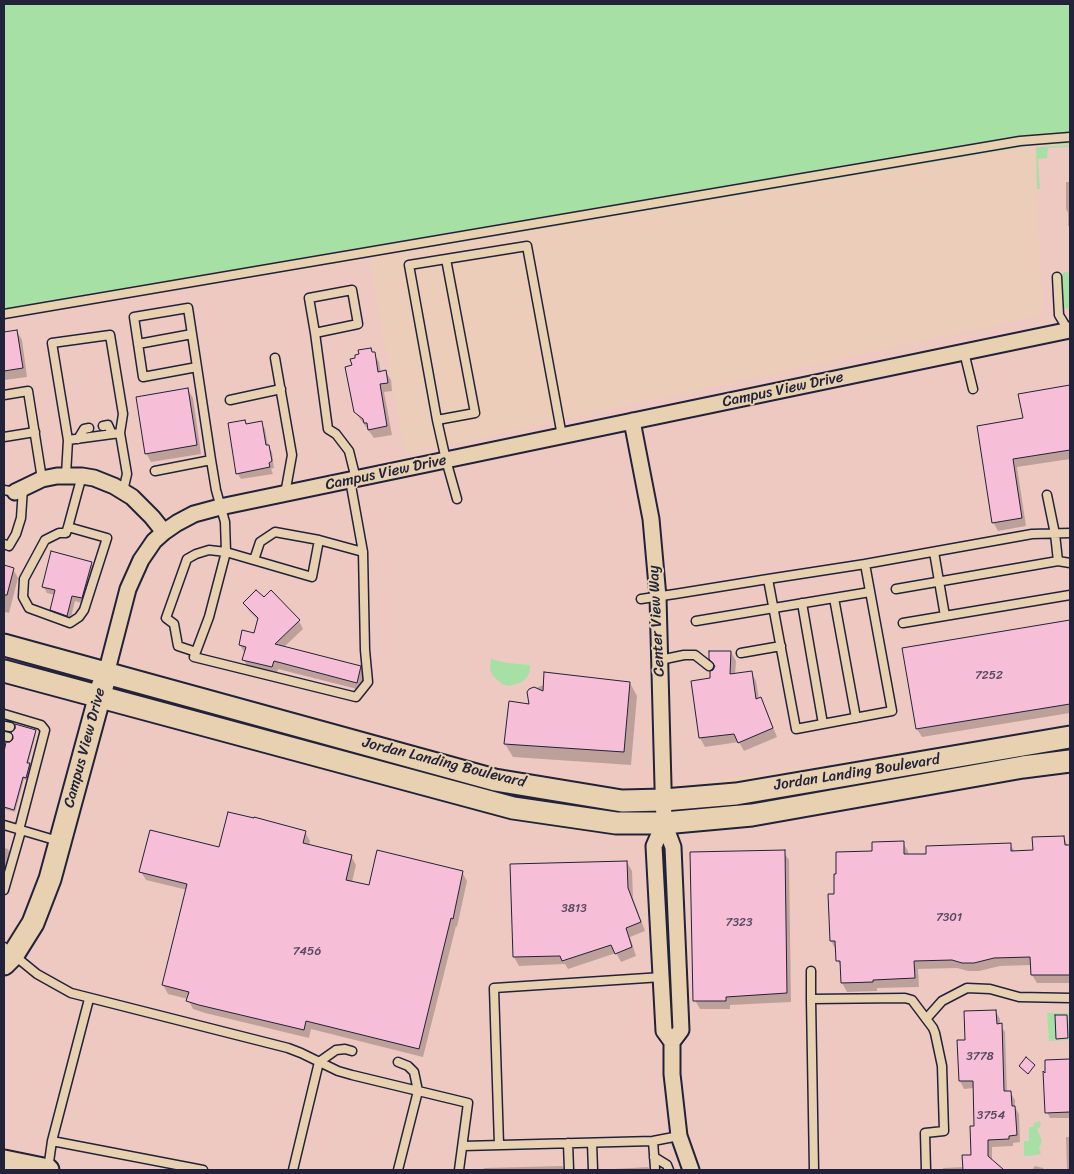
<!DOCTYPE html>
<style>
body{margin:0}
#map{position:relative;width:1074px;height:1174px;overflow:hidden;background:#ebcdb9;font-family:Sriracha,sans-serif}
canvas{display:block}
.frame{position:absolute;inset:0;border:5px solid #22223b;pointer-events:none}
</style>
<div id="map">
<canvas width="1074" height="1174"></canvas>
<div class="frame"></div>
</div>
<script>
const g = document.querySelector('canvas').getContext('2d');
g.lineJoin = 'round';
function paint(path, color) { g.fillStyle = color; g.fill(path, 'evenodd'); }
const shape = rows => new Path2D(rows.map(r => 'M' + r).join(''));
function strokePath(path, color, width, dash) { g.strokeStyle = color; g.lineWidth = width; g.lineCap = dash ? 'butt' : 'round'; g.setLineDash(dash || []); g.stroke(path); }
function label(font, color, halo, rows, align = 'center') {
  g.font = font + ' Sriracha,sans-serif'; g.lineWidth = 4; g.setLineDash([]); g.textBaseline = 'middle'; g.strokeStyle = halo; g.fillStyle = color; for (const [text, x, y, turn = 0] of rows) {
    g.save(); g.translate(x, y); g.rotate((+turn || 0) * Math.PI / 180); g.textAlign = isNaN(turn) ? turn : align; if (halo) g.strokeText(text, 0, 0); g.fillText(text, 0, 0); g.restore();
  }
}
const built = shape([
 [4,4,1070,4,1070,726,693,784,636,787,567,782,503,768,4,632],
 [1034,145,1043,315,405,454,369,259,30,315],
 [4,682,123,713,488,816,563,830,623,835,692,834,1070,774,1070,1170,4,1170]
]);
const green = shape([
 [4,4,1070,4,1070,144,1034,145,4,319],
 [1070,145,1070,147,1048,148,1047,158,1038,159,1040,189,1037,189,1036,147],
 [1064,272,1068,272,1070,281,1070,307,1066,309,1063,308,1062,303,1061,281,1061,276],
 [491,659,507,663,530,665,530,671,527,677,522,682,509,686,502,684,492,675,490,668],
 [127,693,209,716,255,721,631,811,517,801,126,697],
 [1047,1013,1070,1013,1070,1040,1049,1041],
 [1040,1121,1041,1126,1037,1129,1042,1141,1039,1149,1041,1153,1038,1155,1024,1156,1024,1141,1029,1141,1029,1127,1033,1127,1034,1123]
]);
const shadow = shape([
 [1066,182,1070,182,1070,229,1068,225,1068,213,1066,209],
 [17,331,22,340,27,377,4,380,4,333],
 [374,353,379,362,381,373,386,372,391,380,392,391,384,392,392,435,374,438,355,412,353,366],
 [1070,386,1070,459,1017,467,1026,526,998,531,993,522,1024,419,1020,395],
 [188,390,193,398,201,454,151,462,146,453],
 [245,421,247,425,261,423,265,429,268,446,272,452,274,468,271,469,273,474,241,479,237,473],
 [91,563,95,569,85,604,75,601,70,621,55,616,52,610,55,595,47,593,43,586],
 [4,567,13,569,18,578,9,613,4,612],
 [263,599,299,621,303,629,284,647,360,668,365,676,361,690,278,669,277,674,248,668,244,660,244,652,240,645,255,634,259,621,249,611,244,603],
 [1070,621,1070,713,922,737,917,729,904,649],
 [731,652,736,661,735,675,751,672,756,681,759,699,765,707,777,737,744,751,739,742,705,747,700,738,692,682,711,679,715,667,710,659],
 [630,683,637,696,631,765,513,757,505,744,510,702,531,705,530,690,544,685],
 [35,731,36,734,28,764,31,767,27,780,24,779,15,812,4,809,4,756,7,744],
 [305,832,310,841,309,846,351,856,356,865,352,882,369,887,462,872,467,881,457,927,456,926,423,1057,311,1029,309,1038,205,1013,193,1009,188,999,168,994,163,985,187,890,146,880,141,872,220,848],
 [1064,838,1068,846,1070,846,1070,983,1037,983,1032,975,1032,965,1000,966,979,971,968,971,957,968,918,969,919,987,877,988,877,991,847,992,842,983,841,967,838,961,836,950,831,941,829,895,835,895,873,852,903,843,908,851,908,856,927,855,1010,844,1015,852,1034,852],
 [4,848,8,849,11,855,4,883],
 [784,852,789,860,791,1002,730,1005,730,1009,700,1009,695,1000],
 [627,862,632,871,633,898,645,931,630,937,636,956,621,962,616,953,568,969,565,964,519,966,514,957,511,865],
 [996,1012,1000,1019,1000,1025,1005,1032,1007,1092,1010,1092,1015,1100,1015,1107,1019,1114,1020,1142,1013,1143,1013,1146,992,1147,992,1161,1002,1170,943,1170,943,1168,964,1167,972,1156,976,1127,974,1088,964,1089,960,1081,959,1041,967,1041],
 [1046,1061,1070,1061,1070,1118,1050,1118,1047,1112],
 [1066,1137,1070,1137,1070,1170,1067,1170],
 [562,1166,565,1170,484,1170,484,1168],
 [1035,1166,1043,1168,1044,1170,1032,1170],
 [648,1167,650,1170,613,1170,613,1169]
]);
const building = shape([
 [17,330,23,368,4,371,4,332,17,330],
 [371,348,372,352,375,352,378,372,386,370,388,383,380,384,387,426,368,430,367,423,364,423,363,419,354,412,345,367,352,365,350,359,355,358,355,355,359,354,358,350,371,348],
 [1070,385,1070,450,1013,459,1022,518,992,523,977,426,1023,418,1018,394,1070,385],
 [188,388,197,445,145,454,136,397,188,388],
 [245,420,246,424,262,421,266,445,269,445,272,461,269,463,270,467,236,474,228,423,245,420],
 [51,551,92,562,82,598,72,596,67,616,50,610,55,590,42,587,51,551],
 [4,565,14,568,7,595,4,595,4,565],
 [256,590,264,597,271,590,300,620,275,644,361,666,357,683,274,661,272,667,242,660,246,647,239,645,242,630,254,633,258,618,243,603,256,590],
 [1070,620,1070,704,916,729,902,648,1070,620],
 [709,651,731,651,730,674,752,671,756,699,761,697,773,728,738,743,734,734,699,738,691,681,710,678,710,671,713,670,715,666,709,659,709,651],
 [544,672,630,682,624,752,504,744,509,701,529,704,527,692,529,689,534,687,543,691,544,672],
 [15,724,36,730,27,763,30,763,26,778,23,777,14,810,4,807,4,752,6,742,10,742,13,739,11,732,15,729,15,724],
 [228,812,254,818,254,817,306,831,303,843,352,855,346,880,369,885,377,850,463,871,453,919,451,918,419,1049,306,1021,304,1030,199,1005,186,1001,189,992,162,985,187,884,139,872,150,830,219,847,228,812],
 [1064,836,1065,845,1070,845,1070,975,1031,975,1030,957,994,958,974,963,962,963,952,960,914,961,915,978,873,980,873,982,841,983,840,961,836,961,835,941,830,941,828,894,834,894,834,874,836,874,836,852,872,851,872,842,904,841,904,854,926,854,926,846,1011,843,1011,851,1033,850,1032,837,1064,836],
 [785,850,787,993,726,997,726,1001,693,1001,690,852,785,850],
 [627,861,628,888,641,922,626,928,632,947,615,954,611,945,562,961,560,956,513,957,510,864,627,861],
 [996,1010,997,1024,1002,1023,1004,1091,1011,1091,1012,1106,1015,1106,1017,1135,1009,1136,1009,1139,988,1140,988,1156,1004,1170,963,1170,962,1155,971,1155,970,1126,974,1126,973,1081,959,1081,957,1040,965,1040,964,1011,996,1010],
 [1055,1015,1067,1015,1068,1038,1056,1039,1055,1015],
 [1026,1057,1035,1065,1028,1074,1019,1066,1026,1057],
 [1070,1059,1070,1112,1045,1113,1043,1071,1045,1073,1045,1060,1070,1059]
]);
const lane = shape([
 [1057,277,1059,315,1068,330],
 [352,290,358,324,315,333,309,298,352,290],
 [4,314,1020,141,1070,137],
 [315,333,328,429,336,434,349,451,356,479],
 [138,344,192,334],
 [964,352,973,389],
 [275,358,292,455,285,494],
 [4,395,28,391,42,479],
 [230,400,281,389],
 [437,420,409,265,446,259],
 [103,426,108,425,112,434],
 [4,437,35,432],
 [78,439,84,429,89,428],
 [68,440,120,433],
 [155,471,211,460],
 [66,475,68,440,52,343,110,335,123,414,120,433,127,474,123,491],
 [350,480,363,552,365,650,368,682,356,697,194,657,209,617,226,552,312,577,319,540,363,552],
 [4,490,15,492],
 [1047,495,1055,534,1058,561],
 [457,499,446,460,437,420,475,413,446,259,527,246,562,436],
 [68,527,107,538,84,610,79,617,70,623,29,608,23,597,24,579,45,540,59,533,66,533,68,527,78,490,82,476],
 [4,544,9,546,16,534,21,518,23,488],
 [934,552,945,616],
 [254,560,260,542,275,532,319,540],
 [865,564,1032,534,1070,533],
 [896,589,1058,561,1070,563],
 [834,598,856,718],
 [641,599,675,594,768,579,865,564,892,711,796,729,768,579],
 [802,603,823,724],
 [696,621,870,592],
 [903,623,1070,595],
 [196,652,178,646,174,624,166,618,187,559,196,554,209,550,226,552,225,522,216,490,211,460,197,367,188,308,134,317,143,377,197,367],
 [741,653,781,646],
 [660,660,684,655,695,655,709,666],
 [4,714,41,725,45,730,19,830],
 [5,726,10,727],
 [4,736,8,737],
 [4,825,58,841],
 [4,890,21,831],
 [4,947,37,974,71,993,288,1048,301,1053,338,1071,352,1075,468,1103,459,1170],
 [811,971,811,999,905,998,912,1000,933,1028,935,1033,942,1066,944,1131,925,1133,926,1170],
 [811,999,814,1170],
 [926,1019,942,1001,967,988,990,989,1019,997,1070,998],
 [398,1062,408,1066,414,1072,418,1091,398,1170],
 [52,1141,203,1170],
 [653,1141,655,1168],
 [568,1143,569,1170],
 [592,1143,593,1170],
 [499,1145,494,988,662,977],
 [463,1146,653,1141,679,1136],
 [654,1157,667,1165,669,1170],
 [48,1169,52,1141,89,999],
 [293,1170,319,1062,336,1050,345,1049,352,1051]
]);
const street = shape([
 [632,421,651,519,658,597,664,823,673,847,681,1030,672,1042],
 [15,492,42,479,57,476,82,476,94,478,114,486,132,497,152,517,164,532],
 [106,674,128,589,141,560,154,541,164,532,177,523,194,514,220,507,1070,330],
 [664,823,654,846,664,1031,672,1042,672,1074,679,1136,691,1170]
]);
const secondary = shape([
 [4,645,495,780,622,801,664,800,736,794,1070,737],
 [4,671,513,808,616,823,664,823,752,815,1023,767,1070,761],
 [4,964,13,955,33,923,50,879,103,684],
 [4,1161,48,1170]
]);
const numberNames = [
 ["7252",989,676],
 ["3813",574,909],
 ["7301",949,918],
 ["7323",739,923],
 ["7456",307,952],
 ["3778",980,1057],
 ["3754",991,1116]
];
const streetNames = [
 ["Campus View Drive",783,390,-12],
 ["Campus View Drive",386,473,-12],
 ["Center View Way",657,621,-93],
 ["Campus View Drive",85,748,-75],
 ["Jordan Landing Boulevard",444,763,14],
 ["Jordan Landing Boulevard",857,773,-9]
];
paint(built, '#eec9c2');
paint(green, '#a6e0a5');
paint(shadow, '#0003');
paint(building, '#f6bfd7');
strokePath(building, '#22223b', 1);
strokePath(lane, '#22223b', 11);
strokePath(street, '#22223b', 19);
strokePath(secondary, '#22223b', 25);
strokePath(lane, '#e8d1b1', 8);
strokePath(street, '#e8d1b1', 15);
strokePath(secondary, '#e8d1b1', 21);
label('12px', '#574962', null, numberNames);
label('15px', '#22223b', '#e8d1b1', streetNames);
</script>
